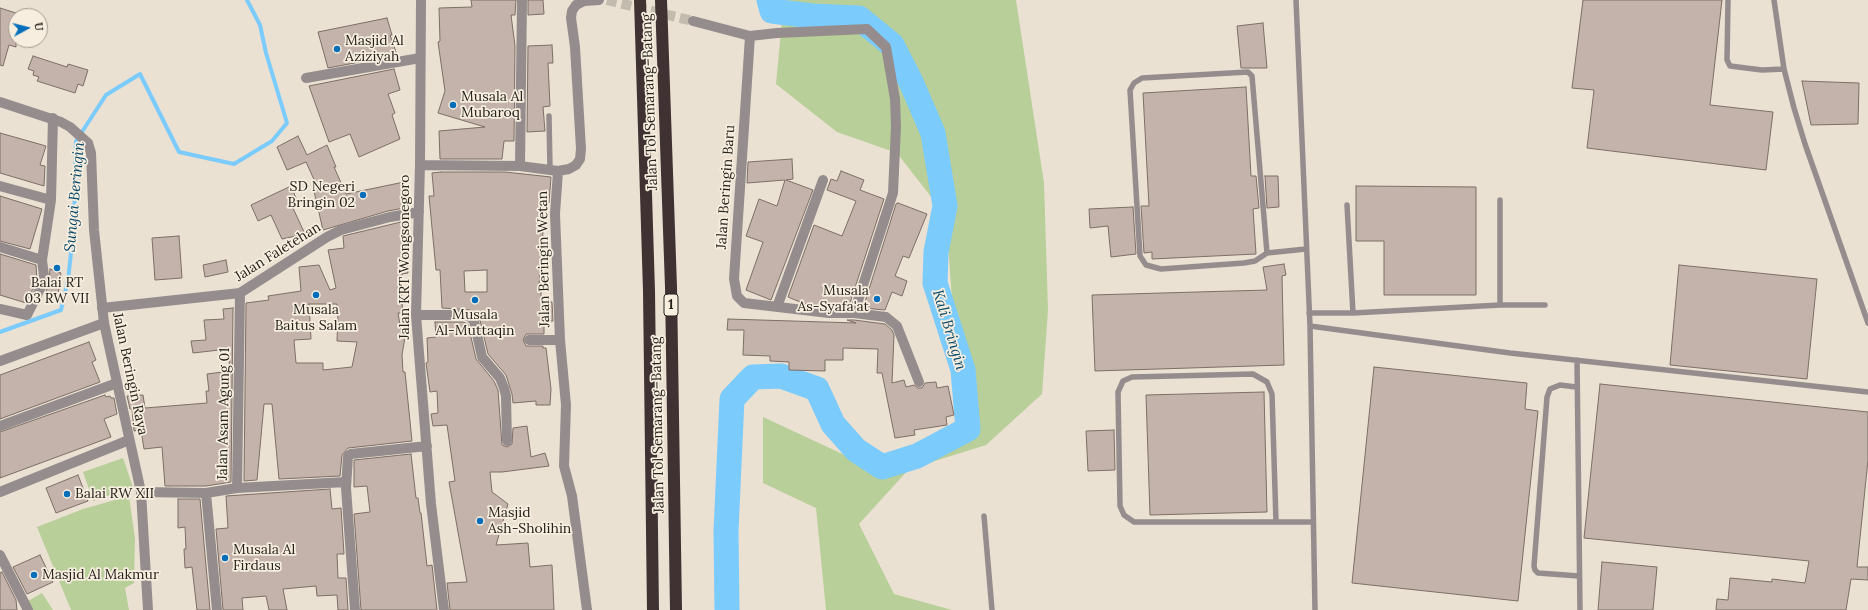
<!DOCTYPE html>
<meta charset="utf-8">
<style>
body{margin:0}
#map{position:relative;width:1868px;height:610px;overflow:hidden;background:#eae1d2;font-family:Lora,serif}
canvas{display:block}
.north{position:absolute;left:8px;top:8px;width:40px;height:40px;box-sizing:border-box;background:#f7eedf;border:1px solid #a39c91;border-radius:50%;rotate:83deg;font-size:11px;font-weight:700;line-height:16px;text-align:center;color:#25221c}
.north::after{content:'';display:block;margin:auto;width:14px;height:18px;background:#026eba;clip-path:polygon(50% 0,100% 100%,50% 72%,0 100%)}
</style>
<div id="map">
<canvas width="1868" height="610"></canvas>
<div class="north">U</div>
</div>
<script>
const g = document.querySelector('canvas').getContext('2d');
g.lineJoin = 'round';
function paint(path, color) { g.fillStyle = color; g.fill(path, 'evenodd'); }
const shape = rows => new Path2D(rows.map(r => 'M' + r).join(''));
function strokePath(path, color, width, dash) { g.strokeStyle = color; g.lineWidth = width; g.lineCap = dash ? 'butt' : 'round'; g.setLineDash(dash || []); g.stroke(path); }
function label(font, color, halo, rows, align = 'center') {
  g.font = font + ' Lora,serif'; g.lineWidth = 3.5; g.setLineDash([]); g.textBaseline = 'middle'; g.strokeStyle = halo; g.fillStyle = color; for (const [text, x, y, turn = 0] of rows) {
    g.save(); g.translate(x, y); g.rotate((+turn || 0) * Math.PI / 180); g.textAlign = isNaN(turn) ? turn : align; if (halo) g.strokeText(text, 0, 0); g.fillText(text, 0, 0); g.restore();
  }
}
const green = shape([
 [784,0,1016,0,1044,183,1048,310,1042,394,986,445,909,469,859,524,894,594,952,610,826,610,816,508,763,483,763,417,851,458,904,452,953,426,963,415,967,383,953,313,946,216,897,153,837,132,776,84],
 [123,458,133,487,93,501,83,472],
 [129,496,135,539,134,583,125,588,129,610,71,610,37,527,83,509],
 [42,593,53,610,33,610,28,601]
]);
const stream = shape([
 [0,332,61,310,68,280,74,226,76,141,106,95,140,74,179,152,234,164,272,141,287,123,266,53,260,25,247,0]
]);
const river = shape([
 [727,610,726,531,732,399,753,377,781,376,817,389,833,424,856,450,882,467,917,456,968,429,963,370,935,283,936,252,945,206,933,133,911,82,892,45,859,18,812,16,772,11,769,0]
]);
const building = shape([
 [471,0,516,0,515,15,511,15,515,46,514,141,504,141,502,159,440,159,439,131,485,127,438,113,445,91,438,42,440,41,439,8,472,7,471,0],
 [528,0,543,0,544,14,528,15,528,0],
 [1583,0,1722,0,1710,105,1773,112,1766,170,1587,148,1594,90,1572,88,1583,0],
 [0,8,16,13,16,47,9,45,3,66,0,65,0,8],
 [387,18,392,35,390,35,397,55,328,68,318,32,387,18],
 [1263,23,1267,68,1241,68,1237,26,1263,23],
 [552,45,553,63,548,63,550,106,543,107,545,131,527,132,528,46,552,45],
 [33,56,67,67,68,64,88,70,83,86,78,84,75,93,37,81,39,77,33,75,34,71,28,69,33,56],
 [394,69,400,90,388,94,395,113,392,115,400,139,359,157,350,134,329,142,309,86,394,69],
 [1802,81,1859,83,1858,124,1811,125,1802,81],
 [1246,87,1251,176,1256,176,1259,208,1253,209,1256,254,1152,259,1152,252,1144,253,1141,206,1149,206,1143,93,1246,87],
 [0,133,46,146,40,165,45,166,44,186,0,173,0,133],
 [298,136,307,155,327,145,336,167,334,167,346,194,404,182,409,207,388,211,323,230,313,187,317,186,306,162,287,170,277,147,298,136],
 [792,159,793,179,786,180,813,190,771,300,746,290,763,242,746,236,759,199,777,206,785,180,747,183,748,162,792,159],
 [841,171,864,180,860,190,884,199,849,306,805,304,788,297,814,225,842,236,856,201,827,190,831,179,837,181,841,171],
 [441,172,505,172,551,177,549,203,540,203,539,231,543,231,539,286,541,286,541,301,552,302,553,321,544,321,544,334,526,334,523,340,526,346,543,346,543,348,546,348,551,389,550,405,536,405,536,401,513,403,512,394,506,375,488,354,479,316,470,310,442,308,440,270,436,270,429,196,434,196,432,173,441,172],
 [487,270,487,292,465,292,464,271,487,270],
 [1265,176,1278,176,1279,207,1267,208,1265,176],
 [291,186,298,203,292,206,305,234,282,239,271,215,258,221,251,205,291,186],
 [1356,186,1476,187,1476,295,1384,295,1384,241,1356,241,1356,186],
 [0,196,42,209,30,249,0,241,0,196],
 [898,203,927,214,909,258,903,256,895,276,907,281,902,296,892,292,885,310,863,308,896,204,898,203],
 [1133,207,1136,254,1111,257,1108,226,1090,228,1089,209,1133,207],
 [405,221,409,250,405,250,408,273,402,274,403,293,401,293,403,313,398,313,402,337,405,337,402,355,403,372,405,372,412,441,348,448,342,455,340,476,279,479,272,404,264,404,257,480,244,481,246,303,269,300,268,296,301,291,299,267,319,265,330,290,336,288,328,250,344,248,343,236,405,221],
 [309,304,337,304,336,311,338,311,337,341,357,342,352,367,323,370,323,363,296,363,294,340,311,339,309,304],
 [179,236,182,278,155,280,152,238,179,236],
 [0,254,36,265,37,281,26,303,0,295,0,254],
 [226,260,228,272,205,277,203,265,226,260],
 [1284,264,1286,275,1282,276,1284,365,1095,371,1092,295,1267,290,1263,267,1284,264],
 [1679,265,1817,279,1807,379,1670,365,1679,265],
 [50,269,61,273,58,296,45,294,49,284,50,269],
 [233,308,231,482,206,486,165,486,162,447,144,449,141,430,134,431,132,409,130,409,127,396,143,395,145,408,207,403,206,391,209,391,207,374,230,371,228,349,193,353,191,341,206,340,204,320,224,319,223,309,233,308],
 [728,319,856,323,847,320,854,320,885,324,892,330,894,335,892,383,904,380,906,387,914,385,918,388,922,388,925,383,936,382,937,388,948,386,954,415,946,417,947,425,914,430,915,435,895,438,882,373,877,373,878,349,843,348,843,360,825,360,825,371,789,370,789,362,770,361,770,356,743,355,744,330,727,330,728,319],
 [435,322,463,322,468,324,476,359,494,381,498,390,502,445,507,447,512,444,513,428,527,426,531,457,545,453,549,466,502,472,490,472,492,492,508,504,496,545,528,543,530,567,552,565,554,610,450,610,447,583,467,582,449,482,455,481,447,425,433,426,431,414,438,413,437,391,430,392,426,363,428,362,427,338,436,337,435,322],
 [89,342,96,360,92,362,100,382,0,419,0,375,89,342],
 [1374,367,1527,383,1525,409,1538,411,1518,601,1352,583,1374,367],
 [1600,384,1868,412,1868,460,1857,567,1868,567,1868,580,1851,579,1846,610,1716,610,1717,599,1728,600,1730,578,1772,582,1772,579,1805,583,1809,561,1584,538,1600,384],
 [1264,392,1267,512,1150,515,1146,395,1264,392],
 [105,395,106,397,110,396,111,398,114,398,117,414,104,419,111,437,0,478,0,432,105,395],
 [1114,430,1115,470,1088,471,1086,431,1114,430],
 [411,454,416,498,418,498,420,513,421,513,427,566,432,565,437,610,361,610,354,514,370,512,367,486,354,487,354,460,411,454],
 [78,475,88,501,56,513,46,488,78,475],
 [330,489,332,509,341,508,344,554,337,554,338,578,346,578,348,610,338,610,337,595,317,596,316,586,283,589,287,610,269,610,266,596,242,598,243,610,223,610,216,529,228,528,226,496,330,489],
 [178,499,200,499,210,610,197,610,192,567,185,568,184,549,186,549,185,527,178,528,178,499],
 [40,555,53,582,27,594,13,567,40,555],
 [1602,562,1657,567,1653,610,1598,610,1602,562],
 [2,572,16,600,17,610,0,610,0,573,2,572]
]);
const minorTunnel = shape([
 [607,0,693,21]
]);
const service = shape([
 [1296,0,1310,326,1510,353,1868,392],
 [1728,0,1727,60,1730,66,1762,70,1784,69],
 [1774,0,1784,69,1794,108,1805,144,1868,323],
 [549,116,550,170],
 [1267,253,1255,261,1244,263,1161,269,1146,265,1140,256,1130,90,1134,83,1142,78,1248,72,1252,76,1267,253,1306,249],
 [1500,305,1500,200],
 [1309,313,1353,313,1347,205],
 [1353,313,1500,305,1545,305],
 [1310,326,1315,610],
 [1577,360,1580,610],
 [1576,387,1560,385,1550,389,1547,397,1534,566,1535,570,1538,573,1579,576],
 [984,516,992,610],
 [1276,522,1272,394,1267,382,1253,374,1132,377,1123,381,1118,392,1120,506,1124,515,1134,522,1313,522]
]);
const minor = shape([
 [421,0,420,165,416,315,431,504,444,610],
 [693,21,750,36,777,33,867,29,886,47,895,99,896,126,893,193,854,313],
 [750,36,734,279,737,296,744,303,829,313,854,313,886,317,897,326,919,382],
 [306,78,420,58],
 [420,165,520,166,558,171,569,169,576,165,580,159,581,149,575,47,571,18,572,11,576,5,584,1,599,0],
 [520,166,522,0],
 [0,186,51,200],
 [0,247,42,260],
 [777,307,823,180],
 [102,308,240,293,327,237,341,230,390,217,419,212],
 [0,309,27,315,43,283,44,276,42,260,51,200,53,118],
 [416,315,464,315,469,316,474,321,482,357,500,378,504,388,506,396,507,441],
 [529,340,560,340,555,214,558,171],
 [560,340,566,405,564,466,572,496,587,610],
 [0,361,104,323],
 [0,426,117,383],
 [237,488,346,482],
 [0,492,129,440],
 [141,492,206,493,237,488,240,293],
 [206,493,217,610],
 [0,555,28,610],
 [355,610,346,488,348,456,351,454,427,446]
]);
const tertiary = shape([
 [0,102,61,122,70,127,88,143,91,153,94,230,104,323,141,492,148,610]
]);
const motorway = shape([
 [640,0,649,291,653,610],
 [661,0,671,287,676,610]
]);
const markers = [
 [337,49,4,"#026eba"],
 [453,105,4,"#026eba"],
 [363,195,4,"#026eba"],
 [57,268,4,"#026eba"],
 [316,295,4,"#026eba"],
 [877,299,4,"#026eba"],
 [475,300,4,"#026eba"],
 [67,494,4,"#026eba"],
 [480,521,4,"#026eba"],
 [225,558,4,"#026eba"],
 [34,575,4,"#026eba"]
];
const shields = [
 [671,305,14]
];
const shieldNames = [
 ["1",671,305]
];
const poiNames = [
 ["Masjid Al",345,41],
 ["Aziziyah",345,57],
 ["Musala Al",461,97],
 ["Mubaroq",461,113],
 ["SD Negeri",355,187,"right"],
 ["Bringin 02",355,203,"right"],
 ["Balai RT",57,283,"center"],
 ["03 RW VII",57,299,"center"],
 ["Musala",869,291,"right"],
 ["As-Syafa'at",869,307,"right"],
 ["Musala",316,310,"center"],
 ["Baitus Salam",316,326,"center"],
 ["Musala",475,315,"center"],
 ["Al-Muttaqin",475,331,"center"],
 ["Balai RW XII",75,494],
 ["Masjid",488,513],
 ["Ash-Sholihin",488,529],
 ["Musala Al",233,550],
 ["Firdaus",233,566],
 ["Masjid Al Makmur",42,575]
];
const streetNames = [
 ["Jalan Tol Semarang–Batang",650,102,-92],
 ["Jalan Beringin Baru",726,187,-86],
 ["Jalan Faletehan",278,252,-32],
 ["Jalan KRT Wongsonegoro",405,257,-90],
 ["Jalan Beringin Wetan",544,259,-91],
 ["Jalan Beringin Raya",130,374,78],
 ["Jalan Asam Agung 01",224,414,-89],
 ["Jalan Tol Semarang–Batang",658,425,-91]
];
const waterNames = [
 ["Sungai Beringin",75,197,-85],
 ["Kali Bringin",949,330,73]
];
paint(green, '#b8cf99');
strokePath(stream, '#7bcbfd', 4);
strokePath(river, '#7bcbfd', 25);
paint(building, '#c3b3aa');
strokePath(building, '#7d6e66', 1);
strokePath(minorTunnel, '#c3bbae', 10, [10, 5]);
strokePath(service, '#958d8d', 5.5);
strokePath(minor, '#958d8d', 10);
strokePath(tertiary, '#958d8d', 10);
strokePath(motorway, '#403132', 12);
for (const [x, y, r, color] of markers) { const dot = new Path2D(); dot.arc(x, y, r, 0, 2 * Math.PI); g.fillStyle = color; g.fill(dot); strokePath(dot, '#f7eedf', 1.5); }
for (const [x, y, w] of shields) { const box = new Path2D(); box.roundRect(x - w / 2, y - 11, w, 22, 3); g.fillStyle = '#f7eedf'; g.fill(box); strokePath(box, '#25221c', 1); }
label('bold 13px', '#25221c', null, shieldNames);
label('14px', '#25221c', '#f7eedf', poiNames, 'left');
label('14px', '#25221c', '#f7eedf', streetNames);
label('italic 15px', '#064869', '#f7eedf', waterNames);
</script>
